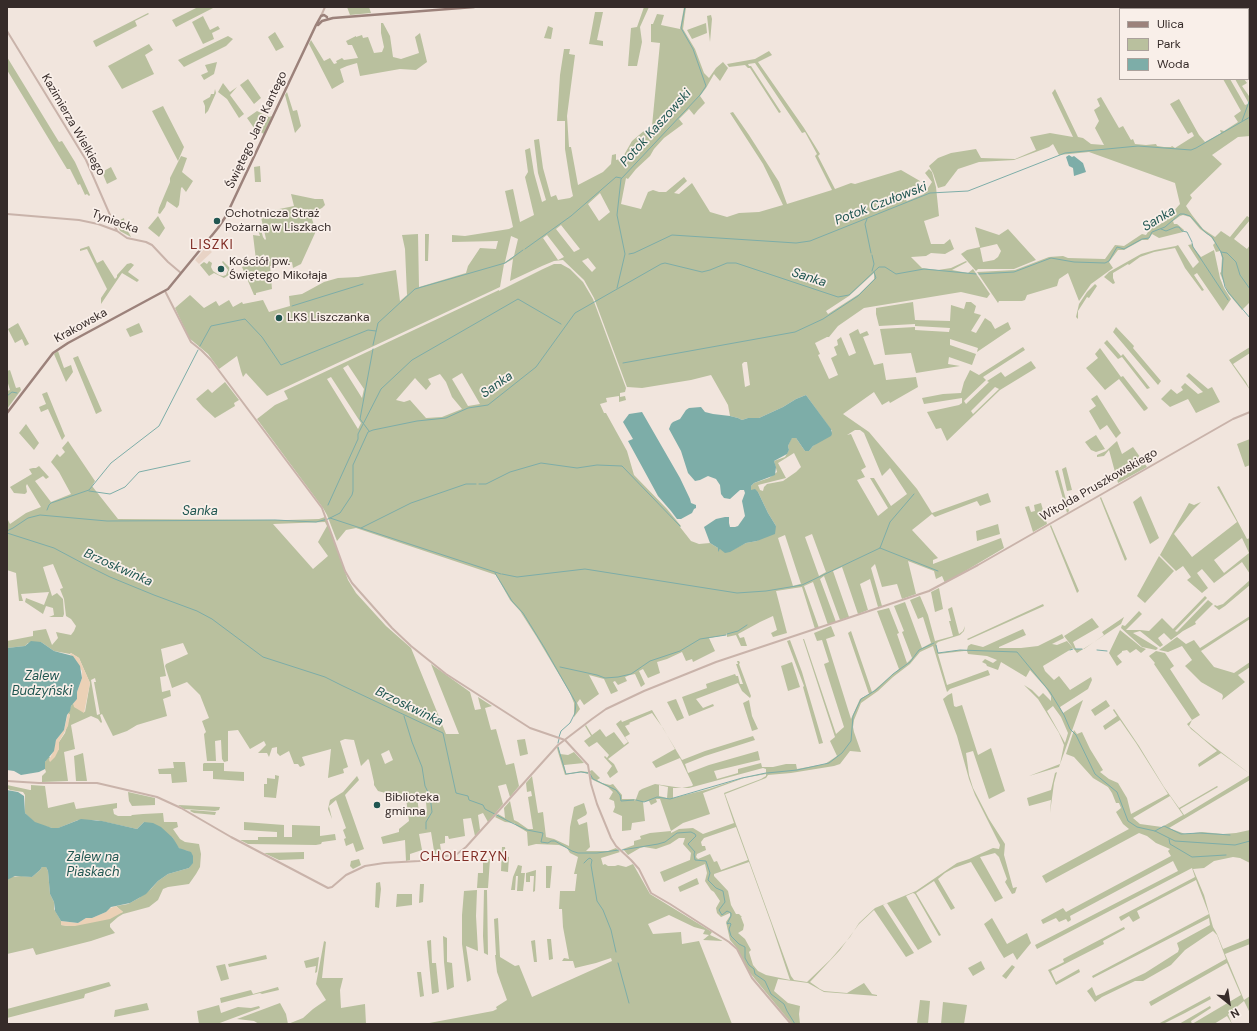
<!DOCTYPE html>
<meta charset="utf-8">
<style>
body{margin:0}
#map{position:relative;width:1257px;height:1031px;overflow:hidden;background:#f1e5dd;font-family:"DM Sans",sans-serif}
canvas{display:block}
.frame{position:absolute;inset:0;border:8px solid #362b29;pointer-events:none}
.legend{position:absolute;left:1119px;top:8px;width:130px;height:72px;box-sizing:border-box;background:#f9efe9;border:1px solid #aba19c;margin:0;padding:5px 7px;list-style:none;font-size:12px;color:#362b29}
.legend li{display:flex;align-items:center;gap:8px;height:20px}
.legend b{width:20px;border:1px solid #aba19c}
.north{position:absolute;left:1209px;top:983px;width:40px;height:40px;-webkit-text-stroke:3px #f9efe9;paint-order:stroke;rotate:150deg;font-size:11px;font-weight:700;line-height:16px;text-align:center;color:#362b29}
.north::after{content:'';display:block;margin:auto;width:14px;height:18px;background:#362b29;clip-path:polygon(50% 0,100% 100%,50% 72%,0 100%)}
</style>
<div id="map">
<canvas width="1257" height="1031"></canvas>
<div class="frame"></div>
<ul class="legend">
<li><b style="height:5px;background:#9c827b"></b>Ulica</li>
<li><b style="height:11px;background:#b9c09e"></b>Park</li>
<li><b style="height:11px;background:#7dada8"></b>Woda</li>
</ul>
<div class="north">N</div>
</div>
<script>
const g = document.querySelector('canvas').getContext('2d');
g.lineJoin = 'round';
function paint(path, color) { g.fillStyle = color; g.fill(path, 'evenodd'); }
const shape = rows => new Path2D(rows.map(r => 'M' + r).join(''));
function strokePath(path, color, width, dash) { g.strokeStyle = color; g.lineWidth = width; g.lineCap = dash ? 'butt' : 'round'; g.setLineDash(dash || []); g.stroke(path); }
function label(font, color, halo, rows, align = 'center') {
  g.font = font + ' "DM Sans",sans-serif'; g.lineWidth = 3.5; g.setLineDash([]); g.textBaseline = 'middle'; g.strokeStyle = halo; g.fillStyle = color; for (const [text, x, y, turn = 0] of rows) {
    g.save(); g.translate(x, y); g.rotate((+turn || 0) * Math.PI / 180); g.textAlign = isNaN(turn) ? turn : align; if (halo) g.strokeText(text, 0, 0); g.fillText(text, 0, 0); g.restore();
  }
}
const green = shape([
 [198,7,215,7,176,27,172,20],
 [347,7,369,7,371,13,350,15],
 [644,7,649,7,640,27,642,42,637,66,628,66,631,28,637,27],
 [684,7,686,7,683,29,695,49,704,73,709,78,716,68,723,62,728,68,720,81,714,74,706,88,700,96,705,103,698,110,694,115,689,109,679,119,683,124,664,138,654,149,650,156,636,169,628,179,626,178,621,204,641,209,648,192,653,190,659,192,666,192,684,177,687,181,674,193,679,194,692,183,710,212,727,217,739,213,759,212,783,205,763,164,730,113,733,112,749,135,779,182,787,204,832,190,815,156,817,154,805,132,802,133,755,63,748,64,749,66,751,66,781,112,779,113,750,68,748,68,745,65,729,67,727,64,755,59,769,51,772,55,758,62,804,128,820,154,818,156,835,189,851,183,855,184,901,170,920,181,906,200,907,201,924,194,932,182,925,173,929,169,932,172,936,187,939,216,924,221,931,244,944,244,950,239,954,249,945,254,931,253,926,256,911,257,922,268,938,270,951,268,966,261,967,262,952,270,968,273,973,269,990,294,987,298,961,292,864,308,838,326,829,337,827,337,815,343,820,354,818,355,829,379,838,375,831,358,837,355,834,347,838,345,837,340,841,337,849,356,856,353,849,334,858,329,860,334,867,331,869,335,863,337,874,365,883,363,886,380,916,377,918,387,890,403,889,401,882,405,874,392,843,414,869,432,917,489,932,513,988,493,991,502,980,506,977,501,935,517,932,514,912,530,938,558,933,560,933,564,1001,538,1004,548,945,583,942,576,936,579,934,571,908,561,916,594,902,599,897,584,882,587,875,564,871,568,882,606,878,607,870,579,860,584,868,610,858,614,842,567,833,571,849,617,840,620,824,576,820,579,836,622,828,625,813,582,804,586,819,628,815,629,802,587,776,591,787,633,773,637,771,633,777,630,773,616,760,622,738,634,740,638,744,637,747,646,741,646,736,635,727,637,727,633,726,635,709,638,715,651,693,662,692,659,686,661,682,652,667,659,657,662,660,673,648,678,643,669,639,671,645,684,641,687,635,674,630,675,625,677,627,681,618,685,615,681,613,682,618,691,611,694,604,679,589,675,599,694,584,705,580,699,577,703,580,709,574,717,574,703,570,693,536,636,520,611,510,600,496,575,356,528,346,530,337,541,327,515,323,508,257,419,275,405,288,399,284,391,499,290,499,291,543,269,554,264,561,264,570,269,583,282,593,299,626,388,625,392,620,393,620,397,625,396,626,400,619,402,619,396,606,398,607,402,600,404,604,413,606,413,627,451,634,475,667,509,681,526,680,527,691,541,699,544,710,543,718,548,718,551,720,549,734,549,746,543,757,541,776,526,768,513,758,492,751,490,751,486,754,483,769,478,777,472,774,461,785,457,789,450,788,446,792,437,796,438,805,451,809,451,813,446,832,431,806,395,796,399,783,407,759,418,748,418,742,420,738,418,730,416,728,405,711,375,691,380,642,388,627,387,594,298,584,280,563,260,554,261,542,266,510,281,513,259,504,264,500,287,267,396,246,373,243,377,241,371,237,356,219,369,208,354,189,338,175,308,190,295,204,308,216,301,219,306,229,300,233,307,242,302,243,304,263,300,269,312,290,306,289,296,302,294,324,282,338,278,358,277,396,270,400,301,407,295,405,249,402,235,418,234,419,287,466,273,468,266,480,248,496,249,498,241,452,242,452,235,465,236,509,229,513,227,505,191,513,189,520,222,534,215,525,177,528,172,525,150,530,148,534,173,542,202,546,200,538,173,534,140,539,139,543,168,551,197,556,195,558,200,570,198,573,196,571,187,565,149,565,121,557,121,560,75,564,49,570,49,569,54,575,55,567,116,569,147,571,147,578,185,603,172,611,164,612,155,616,154,616,160,620,159,624,155,632,141,645,130,652,126,660,43,651,42,651,24,653,24,657,14,664,15,661,25,680,29],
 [600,193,610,212,599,221,588,204],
 [561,225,580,249,574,252,556,229],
 [547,235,564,257,558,260,543,238],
 [511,236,518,239,514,256,505,262],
 [588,258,596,268,592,272,582,261],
 [874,273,874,279,859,294,828,314,826,311,849,296],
 [744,362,747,362,750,385,745,387,742,364],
 [348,365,364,389,362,398,343,368],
 [462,373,480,404,468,406,452,379],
 [440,374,446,382,452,397,462,409,442,417,426,418,410,400,404,402,396,400,415,378,426,390,431,384,428,379],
 [331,377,361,423,358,429,327,379],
 [855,430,860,430,864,433,882,476,890,468,907,494,891,506,874,478,870,478,888,508,878,516,857,480,865,477,861,470,866,467,851,434,847,435],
 [794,453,801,467,796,472,783,481,767,484,764,487,763,491,760,490,758,485,786,478,778,463],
 [812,534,826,572,819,576,805,537],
 [785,535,801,584,800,584,793,586,778,538],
 [595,12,603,12,597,40,603,41,603,46,589,44],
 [148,13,149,14,135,21,137,26,96,47,93,41],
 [711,15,712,19,710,42,707,16],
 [203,16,210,30,218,26,220,29,212,33,214,39,203,44,192,22],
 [381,23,383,23,390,36,393,57,401,59,419,53,415,37,420,33,427,62,416,70,400,69,360,76,357,63,347,66,340,69,344,82,332,89,309,44,311,40,324,61,330,58,334,64,337,63,336,61,342,58,344,60,358,58,352,45,348,45,346,41,356,36,356,37,362,35,363,38,368,37,374,53,382,52,384,47,381,33],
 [706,23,707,33,692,39,687,30],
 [548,26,553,28,551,39,544,38],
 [275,32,284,47,276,51,268,37],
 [228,36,233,39,226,46,184,67,178,60],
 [149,44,153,50,145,55,154,74,122,89,108,66],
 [7,57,59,142,62,141,75,162,90,195,89,196,87,194,85,195,80,184,78,185,70,169,67,169,7,70],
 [217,62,214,74,204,80,201,75,208,72,205,65],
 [248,79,261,98,254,104,240,85],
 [1223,79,1230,79,1245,105,1248,104,1248,102,1235,79,1244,79,1247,83,1242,86,1249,96,1250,96,1250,136,1238,137,1212,155,1222,164,1190,195,1192,198,1186,206,1192,215,1203,229,1215,237,1221,231,1230,237,1247,216,1250,218,1250,220,1234,239,1247,249,1250,245,1250,302,1242,310,1228,293,1220,273,1221,272,1222,258,1220,251,1216,252,1213,245,1215,243,1211,237,1200,229,1190,217,1183,215,1180,216,1173,221,1174,224,1177,224,1184,230,1183,232,1159,238,1152,234,1148,240,1142,240,1124,250,1118,250,1109,262,1113,268,1091,284,1079,301,1068,273,1059,279,1057,286,1027,295,1025,300,1022,301,999,301,998,303,977,272,1015,270,1049,257,1063,256,1068,258,1105,259,1115,245,1124,246,1142,234,1146,235,1150,229,1164,222,1180,204,1175,183,1089,152,1059,155,1053,144,1049,147,1014,160,979,162,958,169,945,186,938,188,933,173,929,166,938,158,951,153,976,149,981,158,1015,159,1036,150,1030,137,1050,133,1073,137,1052,93,1055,89,1078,137,1083,138,1091,144,1104,145,1095,128,1099,121,1094,110,1100,106,1097,99,1101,97,1119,128,1123,126,1131,140,1133,139,1135,144,1146,145,1156,144,1157,146,1164,147,1171,147,1172,146,1175,148,1194,136,1192,132,1188,134,1170,104,1179,99,1199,135,1205,142,1221,133,1220,130,1224,131,1238,122,1234,116,1241,111],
 [223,83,230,92,237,87,230,95,244,114,239,118,227,99,218,92],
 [215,89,216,93,208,111,205,114,205,106,203,101,210,97,211,94,214,94],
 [287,92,293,111,297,110,301,126,295,133,285,95],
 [163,106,184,147,178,161,152,111],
 [257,111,269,117,272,116,264,134,254,128,247,118],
 [181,156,187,158,182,172,193,181,186,192,182,187,181,188,179,205,177,208,167,201,165,207,160,214,158,213,159,208,170,182,170,178],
 [260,166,261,182,255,182,254,167],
 [111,167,117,179,107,184,102,172],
 [291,194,315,199,323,199,325,205,322,208,316,211,317,217,316,219,315,218,312,219,316,231,301,264,293,268,292,262,270,266,272,289,256,293,256,295,254,295,242,267,256,260,253,235,260,236,258,230,261,230,263,237,265,240,266,239,260,213,294,206],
 [158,216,165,228,159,237,148,228],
 [124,218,125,225,131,237,120,231,116,222],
 [975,227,999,235,1008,229,1036,260,1014,269,978,269,976,271,961,254,967,250,980,247],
 [997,244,1001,251,998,257,994,260,983,262,980,248],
 [425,234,429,234,428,261,425,261],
 [1193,244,1193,247,1201,257,1214,250,1220,278,1224,288,1231,299,1223,311,1197,273,1194,275,1204,290,1202,291,1185,268,1175,248,1154,252,1140,257,1129,265,1128,264,1113,273,1113,278,1115,283,1113,284,1104,277,1109,272,1141,254,1155,250,1176,246,1178,245,1193,268,1199,262,1188,245],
 [89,246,97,263,103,260,115,279,117,277,117,275,127,264,131,263,134,265,128,272,139,280,137,282,122,273,101,304,101,298,107,289,87,249,80,251,80,249],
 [209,261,212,263,211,267,213,271,219,275,223,276,226,275,228,270,222,262,223,261,229,267,230,274,224,278,214,273,209,276,200,265,204,262,207,264],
 [1095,284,1097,286,1089,298,1087,297,1078,311,1078,319,1076,317,1079,304,1087,292],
 [913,302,915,320,950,321,951,305,964,309,966,302,971,302,976,306,974,313,981,315,971,331,976,333,985,318,991,322,995,329,1008,322,1011,329,977,352,978,348,950,339,950,345,976,354,972,365,949,357,948,364,960,366,916,373,911,353,885,355,880,329,915,327,915,330,949,332,950,328,915,326,915,324,879,326,876,314,876,308],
 [18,323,29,344,25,346,22,339,15,343,8,329],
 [139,323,143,332,130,337,126,329],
 [1116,327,1134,346,1133,348,1161,381,1158,385,1113,332],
 [1107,340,1121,356,1123,354,1150,388,1147,389,1122,357,1118,359,1104,343],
 [1023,347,1025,350,983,377,986,380,964,401,966,404,989,382,987,381,1001,372,1005,377,1031,361,1036,368,1000,390,947,441,941,428,936,429,927,412,959,405,962,403,962,398,924,404,922,398,943,394,961,393,964,382,970,370,979,375],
 [995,387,999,389,973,414,971,411],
 [1250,347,1250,353,1233,364,1246,382,1250,390,1229,360],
 [1100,348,1121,377,1123,376,1148,408,1146,410,1144,411,1119,379,1105,390,1086,368,1098,358,1095,354],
 [58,351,64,368,71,365,73,372,66,382,54,354],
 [78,356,102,411,96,414,73,358],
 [10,370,16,388,20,387,21,390,7,409,7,391,10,390,7,380,7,371],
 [1189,373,1208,389,1212,387,1220,402,1196,413,1188,399,1170,407,1161,399,1171,389,1177,394,1183,390,1181,387,1185,383,1198,394,1203,392,1186,376],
 [225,382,239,400,234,403,235,406,215,418,203,407,196,399,208,389,212,393],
 [47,392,65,436,62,440,48,409,41,412,39,407,46,404,42,394],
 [1097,395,1121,433,1116,438,1107,425,1100,430,1089,411,1096,406,1091,399],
 [26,424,39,443,34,450,19,433],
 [1096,435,1105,449,1096,452,1091,450,1085,442],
 [1250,439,1250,465,1245,467,1237,444],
 [68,441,95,481,92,486,118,519,288,520,319,519,325,517,348,580,356,593,386,626,411,648,446,734,459,734,431,664,470,692,475,710,481,709,478,697,492,706,485,708,491,730,496,729,506,765,514,763,519,786,510,797,506,784,498,786,503,804,488,822,483,813,478,815,480,830,475,836,471,818,463,819,465,836,449,839,448,836,445,836,445,843,440,844,442,856,435,857,431,832,419,834,422,850,410,854,410,860,406,861,405,840,383,844,381,837,399,832,399,829,409,821,406,798,402,800,402,794,395,798,393,795,378,791,374,785,374,782,369,760,368,759,361,766,354,740,345,739,340,741,348,767,343,769,344,773,328,778,331,749,302,757,305,765,300,767,298,764,294,764,289,751,280,756,277,753,277,747,272,748,269,757,267,753,258,753,266,745,264,741,250,749,238,730,228,731,228,761,224,762,222,759,221,740,215,741,216,761,207,761,204,734,206,732,202,721,209,718,200,695,187,682,172,688,165,666,166,664,188,654,183,643,161,649,166,676,160,677,162,692,170,690,171,696,163,699,167,716,137,725,127,731,113,736,102,714,100,715,102,722,101,723,98,719,91,716,71,725,75,749,64,752,68,781,42,782,42,776,46,772,45,769,45,762,48,757,50,757,49,760,59,749,59,742,65,733,70,715,68,713,71,706,73,703,75,707,85,712,90,683,79,658,71,653,70,654,54,651,41,642,28,643,25,646,7,648,7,641,33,636,33,631,46,629,52,645,58,638,56,632,71,635,74,631,76,626,71,619,66,616,64,599,60,589,63,588,53,564,43,567,52,596,57,593,63,599,64,614,63,617,49,617,54,615,53,608,46,606,43,614,25,602,26,598,44,605,49,592,21,594,23,601,19,601,16,573,7,570,7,518,10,524,26,513,41,507,27,484,26,486,27,492,25,494,14,493,10,487,32,474,29,469,33,468,36,468,39,466,49,477,46,479,43,476,35,481,51,502,71,494,59,472,51,462,57,454,60,457,65,452,62,448],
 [325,522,327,526,318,542,328,556,313,569,273,524],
 [95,678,96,682,94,682,100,714,97,715,91,680],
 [389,750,393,760,385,764,381,754],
 [425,793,427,812,419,814,417,795],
 [1117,441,1122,454,1133,447,1147,467,1118,483,1109,450,1104,456,1097,457,1097,455,1106,451],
 [1066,467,1072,490,1067,491,1062,469],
 [1058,470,1069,511,1067,513,1055,471],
 [1219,486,1247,539,1250,538,1250,574,1242,562,1214,583,1202,569,1197,573,1208,588,1202,593,1187,580,1191,577,1183,566,1176,571,1160,555,1189,503,1194,505,1201,502,1193,510,1174,534,1192,557,1237,522,1217,487],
 [1242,538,1249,553,1224,573,1214,560],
 [1141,496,1159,538,1150,544,1133,502],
 [1101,497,1127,559,1125,561,1100,498],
 [1041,503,1047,524,1033,532,1025,507,1029,506,1031,512,1035,511,1034,505],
 [998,524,1000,534,977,541,976,531],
 [1051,525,1079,591,1077,593,1050,526],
 [1159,556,1174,571,1145,603,1137,596],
 [1250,580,1250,585,1225,606,1219,610,1214,606,1215,605,1217,606,1223,604],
 [939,588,943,609,935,612,931,592],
 [920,596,928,615,935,641,953,636,949,621,951,621,948,609,952,607,959,634,963,631,965,626,964,631,960,635,938,642,936,644,938,653,960,650,967,650,968,646,971,644,983,647,1023,629,1026,635,999,647,999,648,1021,648,1038,646,1062,634,1064,638,1052,644,1057,645,1067,641,1073,648,1043,666,1045,671,1054,680,1059,676,1070,690,1091,677,1092,680,1088,689,1060,707,1063,713,1083,700,1059,767,1029,776,1060,764,1064,745,1059,733,1038,699,1024,685,1032,690,1039,697,1043,693,1051,701,1051,696,1046,688,1030,670,1026,677,1001,662,998,670,987,666,986,664,982,662,985,659,993,663,997,660,987,656,968,654,967,651,964,651,938,654,947,685,988,670,990,675,950,689,947,692,933,646,920,652,910,664,893,677,878,691,861,703,854,720,853,727,854,732,861,752,850,751,840,764,834,766,791,773,768,775,766,778,725,794,791,976,794,980,807,982,830,960,850,937,859,923,875,908,916,891,957,863,969,859,993,848,999,849,1000,845,975,795,969,779,957,736,943,699,948,695,952,693,954,706,956,707,962,705,978,755,991,748,1005,791,989,799,973,751,966,753,969,775,973,788,989,819,1005,844,1004,855,1013,888,1017,887,1015,893,1012,894,1005,882,1007,879,999,857,995,853,980,857,1003,898,995,902,971,862,954,868,945,873,938,879,955,908,951,910,934,881,916,893,941,935,939,936,915,894,913,893,906,896,932,942,918,950,887,903,883,905,914,953,906,957,874,910,859,924,840,950,810,982,820,989,824,991,847,993,864,983,872,994,877,995,877,996,824,992,808,983,778,979,774,991,788,1003,800,1006,799,1014,800,1024,792,1024,750,973,736,947,730,940,726,922,730,916,730,913,721,917,717,913,716,908,720,901,714,892,711,890,705,881,707,873,705,864,664,882,660,872,690,860,691,853,683,844,685,838,679,838,670,844,656,849,644,847,640,848,628,855,623,849,634,845,634,841,641,839,640,836,650,833,671,831,660,799,656,799,657,802,651,805,649,801,643,802,645,821,632,823,631,830,622,831,622,816,613,812,615,807,614,801,609,799,613,792,608,787,591,779,590,771,592,770,600,778,597,780,602,783,610,785,613,784,622,795,622,799,635,799,634,801,636,799,639,791,642,789,655,784,682,788,692,786,693,785,680,758,656,768,652,762,675,749,663,728,652,713,629,723,630,724,625,726,630,734,625,737,629,743,608,759,614,764,618,772,610,778,607,773,612,766,604,757,605,756,607,758,609,755,597,742,589,747,584,741,591,736,585,726,586,725,592,735,600,729,606,737,614,732,624,745,628,742,616,724,621,720,622,722,652,710,682,760,705,751,753,736,755,740,705,756,685,764,688,773,709,765,758,751,760,760,714,771,717,779,738,773,738,769,761,763,762,767,773,767,786,764,796,764,797,769,825,764,837,756,830,741,835,737,803,639,804,639,836,734,844,727,824,664,829,662,822,640,817,641,814,633,831,626,835,636,826,639,851,719,860,699,869,694,848,633,851,631,872,692,899,669,877,611,889,608,899,633,897,634,907,663,912,658,902,632,904,631,894,606,905,602,922,648,931,643,923,617,918,619,910,600],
 [1053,706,1061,717,1068,733,1065,743,1047,711],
 [763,768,766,769,766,773,742,778,709,789,673,798,673,788,689,788],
 [766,774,766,776,761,779,724,793,734,823,703,834,693,828,679,829,671,833,671,831,683,823,710,814,703,793,744,778],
 [659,785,668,787,667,798,659,796],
 [736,827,748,860,721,870,717,861,714,862,710,854,698,859,696,857,697,854,706,850,705,846,702,846,701,842,704,838],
 [749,862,771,923,790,980,766,975,758,971,753,965,749,952,751,950,745,939,738,933,743,930,744,925,741,917,742,917,739,914,736,914,731,905,728,891,714,876,714,874],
 [1205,596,1207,598,1175,631,1177,632,1208,600,1213,604,1195,622,1196,624,1183,631,1171,640,1164,633,1158,638,1163,645,1160,647,1140,631,1133,633,1158,648,1156,650,1142,647,1121,628,1122,625,1125,626,1139,611,1142,614,1126,630,1140,630,1149,631,1162,618,1173,629],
 [1043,604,1044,606,968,640,967,639],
 [1250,616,1250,619,1201,651,1214,667,1234,673,1250,662,1250,667,1238,675,1245,682,1222,700,1223,696,1222,694,1201,682,1185,666,1192,660,1182,646,1168,652,1159,650,1177,637,1186,644,1194,640,1200,648],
 [1124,617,1121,624,1091,644,1077,653,1064,636,1092,618,1099,627,1073,642,1076,649,1084,649,1104,635,1102,632],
 [1120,630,1141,647,1146,649,1141,653,1136,649,1130,653,1127,650,1122,651,1122,652,1117,656,1122,662,1117,666,1109,653],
 [790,640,802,672,823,743,819,744,803,687,804,686,787,641],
 [1156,651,1165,653,1174,666,1170,669,1200,715,1192,720,1189,726,1204,739,1250,774,1221,753,1199,767,1198,764,1217,751,1196,733,1191,729,1187,724,1192,720,1154,664,1155,663,1149,656],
 [737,661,739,661,740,663,739,664,751,696,750,698,742,691,738,683,696,699,703,708,713,704,714,706,689,716,682,697,707,688,706,684,735,674,736,676,738,676,740,684,743,684,736,664,738,664],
 [792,662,800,687,788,691,781,666],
 [676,699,684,718,677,721,667,702],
 [749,700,752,716,758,729,752,731,743,703],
 [1106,700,1110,706,1095,716,1091,710],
 [1114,709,1139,746,1164,787,1179,808,1217,786,1218,787,1180,809,1184,815,1250,775,1250,780,1169,828,1185,834,1202,832,1223,834,1236,833,1250,830,1250,863,1240,858,1233,857,1214,861,1204,868,1193,869,1204,895,1213,927,1217,934,1223,949,1250,938,1250,944,1225,954,1244,1000,1250,996,1250,1013,1244,1001,1228,1014,1232,1024,1227,1016,1214,1024,1192,1024,1241,995,1227,963,1151,1006,1149,1002,1226,959,1217,935,1213,931,1185,950,1171,965,1143,981,1135,981,1102,997,1095,1002,1087,991,1092,987,1096,996,1145,973,1178,952,1179,949,1177,943,1210,925,1209,918,1093,978,1092,976,1209,914,1196,880,1137,911,1140,918,1133,922,1129,916,1121,921,1119,917,1195,877,1192,868,1037,949,1035,945,1178,871,1173,861,1070,916,1071,920,1068,922,1066,919,1059,922,1056,918,1043,924,1041,920,1063,908,1066,912,1171,856,1168,851,1170,849,1156,843,1147,836,1139,833,1046,883,1042,876,1129,829,1123,824,1116,812,1121,808,1119,803,1116,803,1112,793,1108,787,1093,778,1074,757,1066,754,1074,730,1077,734,1082,732,1090,749,1103,770,1100,772,1109,779,1118,783,1127,798,1131,814,1168,794,1136,743,1120,720,1105,730,1103,726,1117,716,1113,710],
 [1170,796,1183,815,1162,827,1140,824,1133,818],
 [525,739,528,754,520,756,517,740],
 [558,746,560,754,568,755,574,752,584,763,564,765,566,774,581,771,588,772,588,774,581,772,565,775,558,752,557,748],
 [83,753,87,781,76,781,74,756],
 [173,762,185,762,187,782,172,783,171,774,159,774,158,769,174,768],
 [204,763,224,763,224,771,244,772,244,781,213,779,213,771,203,771,203,764],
 [1057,772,1054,783,1050,813,1051,800,1029,806,1027,798,1051,790,1055,773],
 [275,775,279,776,276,798,264,797,264,784,267,784,267,778,275,779],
 [357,776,359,780,345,795,364,849,356,852,353,843,346,846,344,839,346,838,343,830,346,828,336,800,329,806,332,819,328,809,330,800,343,792],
 [532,776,538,813,543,812,546,837,554,839,569,846,570,827,574,807,584,803,587,813,586,815,577,820,579,825,587,822,590,847,586,851,608,851,616,848,620,852,601,858,603,865,605,864,608,866,615,866,618,865,626,867,633,864,650,894,712,932,710,935,723,941,703,940,709,935,703,934,705,930,694,927,669,915,648,924,653,934,681,932,682,944,699,941,732,1024,424,1024,493,1011,497,1009,496,1007,507,1000,497,972,495,955,496,955,494,919,498,918,500,957,515,966,519,965,532,997,612,961,611,958,596,963,575,968,573,961,562,961,564,958,569,959,563,927,562,909,559,909,560,891,575,891,577,874,574,874,578,857,570,853,567,848,559,845,536,844,528,846,527,832,517,826,514,823,505,822,495,817,498,814,505,818,504,808,510,801,514,820,518,822,528,829,533,829,528,797,532,796,531,791,527,792,526,783],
 [7,785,30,790,31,790,31,785,45,786,48,808,74,802,76,809,117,803,117,808,113,809,114,814,118,816,131,816,132,815,143,814,163,813,164,822,177,822,178,827,173,829,180,839,185,842,199,844,201,854,200,867,196,874,189,884,168,887,163,889,158,900,149,907,123,914,118,917,110,924,110,927,115,933,91,941,36,955,33,948,7,954,7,880,11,877,21,876,32,877,40,870,42,867,46,867,48,871,50,894,54,902,54,909,61,921,61,925,69,926,123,912,116,906,128,904,139,898,151,889,158,881,168,874,189,868,192,863,193,859,188,851,182,850,176,846,173,838,144,822,137,829,96,820,78,820,56,829,40,825,35,823,25,813,25,795,23,792,10,790,7,788],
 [128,792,155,798,155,805,132,806,129,801],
 [178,805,220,807,219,810,215,811,184,809],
 [191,810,216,812,215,815,194,813,190,811],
 [244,822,284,825,284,837,292,837,292,825,320,826,320,836,335,834,336,840,322,842,321,844,316,845,248,844,240,840,258,840,258,837,277,837,277,832,244,830],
 [502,847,505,847,506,856,509,857,508,872,501,871],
 [304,852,304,859,279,860,264,853],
 [359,859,361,865,353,869,350,866,351,861],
 [490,859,488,888,477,888,478,873,483,873,483,860],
 [518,865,522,866,521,873,525,873,523,891,517,891,518,876,516,876,515,890,511,890,513,877],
 [546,866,552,866,550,888,546,888],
 [536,870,535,891,533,892,534,876,530,876,530,882,526,882,526,873],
 [697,878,699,884,680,892,678,887],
 [380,882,381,889,379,908,375,907,376,883],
 [420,884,424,884,423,902,419,903],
 [477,890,476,916,478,951,466,946,471,980,467,982,462,944,462,915,464,891],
 [484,890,487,890,488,955,484,953,483,936],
 [397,894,412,894,412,905,396,907],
 [992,918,1007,944,1027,933,1031,943,1017,960,1013,953,1004,958,999,950,984,924],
 [1124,927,1125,929,1103,941,1104,944,1051,971,1056,982,1079,969,1080,972,1056,985,1048,970,1064,962,1063,959],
 [443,936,447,938,447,962,452,963,454,987,447,990,444,962],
 [547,939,551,939,553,959,549,960],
 [431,940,432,963,436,963,439,992,432,994,427,941],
 [535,940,537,962,534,962,531,941],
 [324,941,326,942,322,978,343,978,340,990,341,1008,365,1004,366,1024,259,1024,254,1021,237,1019,280,1003,286,1014,288,1024,303,1018,313,1009,326,1000,316,984],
 [266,955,267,959,229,967,228,964],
 [319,957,317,972,315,973,316,966,306,968,304,961],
 [981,961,985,969,973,976,968,968],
 [225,964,229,979,221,981,216,966],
 [1012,965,1015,967,1006,979,1002,976],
 [417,972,421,972,424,996,420,997],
 [109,982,111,986,85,994,84,998,7,1018,7,1009],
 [278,987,279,990,262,994,260,993,221,1003,220,998,251,990,253,994],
 [1210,996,1211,999,1185,1013,1163,1024,1158,1024],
 [920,1000,930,1001,928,1024,917,1024],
 [943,1002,967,1005,964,1024,941,1024],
 [147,1003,149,1010,114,1017,115,1010],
 [219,1005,221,1013,238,1007,251,1008,259,1006,260,1008,217,1024,199,1024,197,1011],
 [1210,1006,1211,1008,1191,1021,1192,1024,1179,1024]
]);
const sand = shape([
 [71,653,79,658,90,683,84,713,74,707,73,703,77,699,77,692,82,678,82,671,70,654],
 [68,713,70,715,68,726,59,742,59,749,55,757,50,762,49,760,52,754,56,740,64,730],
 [116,906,123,912,110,919,75,926,69,926,61,925,61,921,78,923,86,918,92,918,106,912,108,909]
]);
const plaza = shape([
 [206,247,212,252,199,264,195,260]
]);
const water = shape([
 [1069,155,1072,157,1074,156,1083,163,1086,172,1074,176,1073,168,1069,166,1066,157],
 [806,395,831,429,832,434,831,436,813,446,809,451,805,451,796,438,792,438,788,446,789,450,787,454,774,461,776,467,775,475,754,483,751,486,751,490,755,489,758,492,768,513,776,526,775,534,757,541,746,543,730,552,725,553,720,549,718,552,718,548,710,543,704,527,716,519,725,517,729,517,729,523,730,527,735,527,738,526,745,516,742,501,745,493,744,490,740,490,730,499,724,498,721,494,720,485,716,479,708,476,700,480,695,481,688,473,681,451,669,429,671,424,673,422,680,419,686,410,689,408,701,407,705,412,713,414,730,416,738,418,742,420,748,418,759,418,783,407,796,399],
 [642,412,680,478,690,499,691,503,696,505,696,508,694,509,692,513,681,519,677,519,671,511,658,496,628,441,633,439,623,422,629,414],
 [31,641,41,642,54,651,73,656,80,666,82,678,77,692,77,699,71,706,70,711,67,715,64,730,56,740,54,751,45,762,45,769,39,772,21,775,14,771,7,770,7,648,25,646],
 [7,790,18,792,24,796,25,813,35,822,52,828,58,828,81,819,102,821,137,829,144,822,153,823,161,827,173,838,179,848,191,852,193,856,193,863,189,868,168,874,158,881,146,894,130,903,111,907,106,912,92,918,86,918,78,923,61,921,55,911,54,902,50,894,48,871,46,867,42,867,40,870,32,877,15,876,7,880]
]);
const stream = shape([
 [1242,121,1250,99],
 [867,219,865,224,871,253],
 [1161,229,1166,231,1176,227,1179,227,1182,231,1187,232,1192,242],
 [1192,243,1193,247,1228,300],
 [525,249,571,216,616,177,621,178],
 [1221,252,1227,253,1236,262,1240,275,1250,289],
 [629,254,634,253,672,235,796,243,810,241,930,193,968,191,1065,153,1138,146,1191,150,1196,148,1250,117],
 [872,255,874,264,872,271],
 [979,274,1014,272,1051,258,1074,262,1105,263,1109,261,1117,247,1124,249,1142,239,1149,238,1152,232,1165,227,1180,214,1184,214,1190,216,1205,232,1212,237,1221,252,1223,258,1222,274,1225,287,1228,292,1250,318],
 [617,288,625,254,617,215,621,179,700,95,706,86,693,49,681,28,685,7],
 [292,306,363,284],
 [373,345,378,323,415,289,505,263,523,250],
 [200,346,211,326,245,319,262,337,281,365,368,330,376,331],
 [623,363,795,332,823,319,858,296,876,278,874,272],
 [7,396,12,392,17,393],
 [369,431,360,419,373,349],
 [479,484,486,484,510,472,541,463,577,468,597,465,622,466,680,526],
 [89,491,110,494,125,487,139,472,190,461],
 [328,505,358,439,358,434,381,389,412,360,518,299,561,324],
 [47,510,49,505,51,503,89,490,111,463,159,426,198,350],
 [330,518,501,574],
 [361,528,411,503,466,484,476,484],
 [7,531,13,528,28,518,40,515,107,521,275,520,316,522,328,519,340,513,352,495,353,491,353,465,368,432,373,430,417,421,446,418,468,408,488,405,536,367,575,313,661,264,665,263,702,272,710,270,727,263,736,263,838,297,849,295,879,267,885,267,896,274,924,269,976,274],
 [7,533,54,548,86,565,110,577,154,595,197,611,212,619,263,657,325,677,343,686,443,733,456,793,468,796,469,800,483,805,485,809,510,822,527,830,543,833,541,842,548,843,551,841,555,841,572,851,578,853,597,853,619,850],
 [880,548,938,571],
 [495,573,512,601,523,613,544,647,576,703,575,713,570,723,561,731,559,737],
 [502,574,517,577,585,569,737,593,766,591,802,585,880,548,890,522,914,494],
 [727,634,738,631,747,625],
 [936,645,938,653,960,650,1017,652,1050,692,1064,715,1070,729,1076,735,1095,774,1117,792,1128,821,1137,827,1155,831,1175,841,1235,845,1250,841],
 [1075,649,1082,649],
 [1070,650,1073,649],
 [1097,650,1107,651],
 [560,667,597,675,605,678,618,677,631,674,650,661,680,651,700,639,726,635],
 [404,716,412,742,422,767,425,786,430,796,432,812,426,822,426,829],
 [558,743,559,739],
 [558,747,566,774,581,772,588,773],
 [767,773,797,770,829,763,842,753,851,741,853,716,861,699,876,690,893,674,910,662,919,650,934,643],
 [590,774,593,779,616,790,620,795,621,801,634,800],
 [636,800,644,802,657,797,670,799,742,778,766,773],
 [1155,831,1164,826,1181,834,1200,833,1230,835],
 [1169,839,1170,844,1192,857,1226,855],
 [622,850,658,844,665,842,677,833,691,832,695,834,696,836,688,844,695,852,694,854,695,860,706,861,710,873,708,880,716,888,723,891,725,902,719,910,722,915,727,911,731,913,731,916,727,924,730,923,731,924,729,929,731,936,739,944,745,947,745,958,749,965,754,969,755,974,765,981,771,994,784,1004,787,1011,795,1024],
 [584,863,588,859,590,858,592,860,591,865,597,901,603,910,611,930,616,952],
 [618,963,629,1003]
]);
const tertiary = shape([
 [321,16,325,7],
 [7,31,86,160,117,231],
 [7,214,79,220,98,224,117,231,127,238,146,242,152,245,168,262,181,273],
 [165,291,191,342,201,350,211,360,322,508,345,571,352,583,392,628,411,646,446,674,530,728,565,740,588,765,591,784,597,804,611,838,616,846,631,860,639,869,651,893,670,904,729,942,737,949,752,978,791,1024],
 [7,781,39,783,97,783,157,797,181,808,231,837,328,888,332,887,346,875,365,866,384,863,419,861,457,854,466,847,558,745,592,719,606,709,644,691,716,662,929,591,978,565,1233,419,1250,412]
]);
const secondary = shape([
 [318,25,322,21,333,18,474,7],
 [7,413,53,353,68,343,168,289,218,228,226,216,316,25,321,16,324,15,327,17]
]);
const markers = [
 [217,221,4,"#205651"],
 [221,269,4,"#205651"],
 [279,318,4,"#205651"],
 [377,805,4,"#205651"]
];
const streetNames = [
 ["Kazimierza Wielkiego",73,125,60],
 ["Świętego Jana Kantego",257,130,-65],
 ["Tyniecka",115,222,20],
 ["Krakowska",81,326,-29],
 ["Witolda Pruszkowskiego",1099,485,-30]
];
const poiNames = [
 ["Ochotnicza Straż",225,214],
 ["Pożarna w Liszkach",225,228],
 ["Kościół pw.",229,262],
 ["Świętego Mikołaja",229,276],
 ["LKS Liszczanka",287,318],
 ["Biblioteka",385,798],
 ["gminna",385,812]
];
const waterNames = [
 ["Potok Kaszowski",656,128,-48],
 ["Potok Czułowski",881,204,-21],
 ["Sanka",1159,219,-31],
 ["Sanka",809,278,18],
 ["Sanka",497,385,-35],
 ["Sanka",200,512],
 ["Brzoskwinka",118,568,24],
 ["Zalew",42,677],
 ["Budzyński",42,692],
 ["Brzoskwinka",409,707,26],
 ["Zalew na",93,858],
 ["Piaskach",93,873]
];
const quarterNames = [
 ["LISZKI",212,245],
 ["CHOLERZYN",464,857]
];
paint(green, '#b9c09e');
paint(sand, '#ebd1b6');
paint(plaza, '#e8d3c5');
paint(water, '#7dada8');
strokePath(stream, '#7dada8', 1);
strokePath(tertiary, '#c9b3aa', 2);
strokePath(secondary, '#9c827b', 2.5);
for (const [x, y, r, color] of markers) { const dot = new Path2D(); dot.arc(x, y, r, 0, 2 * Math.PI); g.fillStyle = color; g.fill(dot); strokePath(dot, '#f9efe9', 1.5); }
label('12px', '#362b29', '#f9efe9', streetNames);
label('12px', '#362b29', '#f9efe9', poiNames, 'left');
label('italic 13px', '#205651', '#f9efe9', waterNames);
g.letterSpacing = '1px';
label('14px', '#812e26', '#f9efe9', quarterNames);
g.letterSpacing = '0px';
</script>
